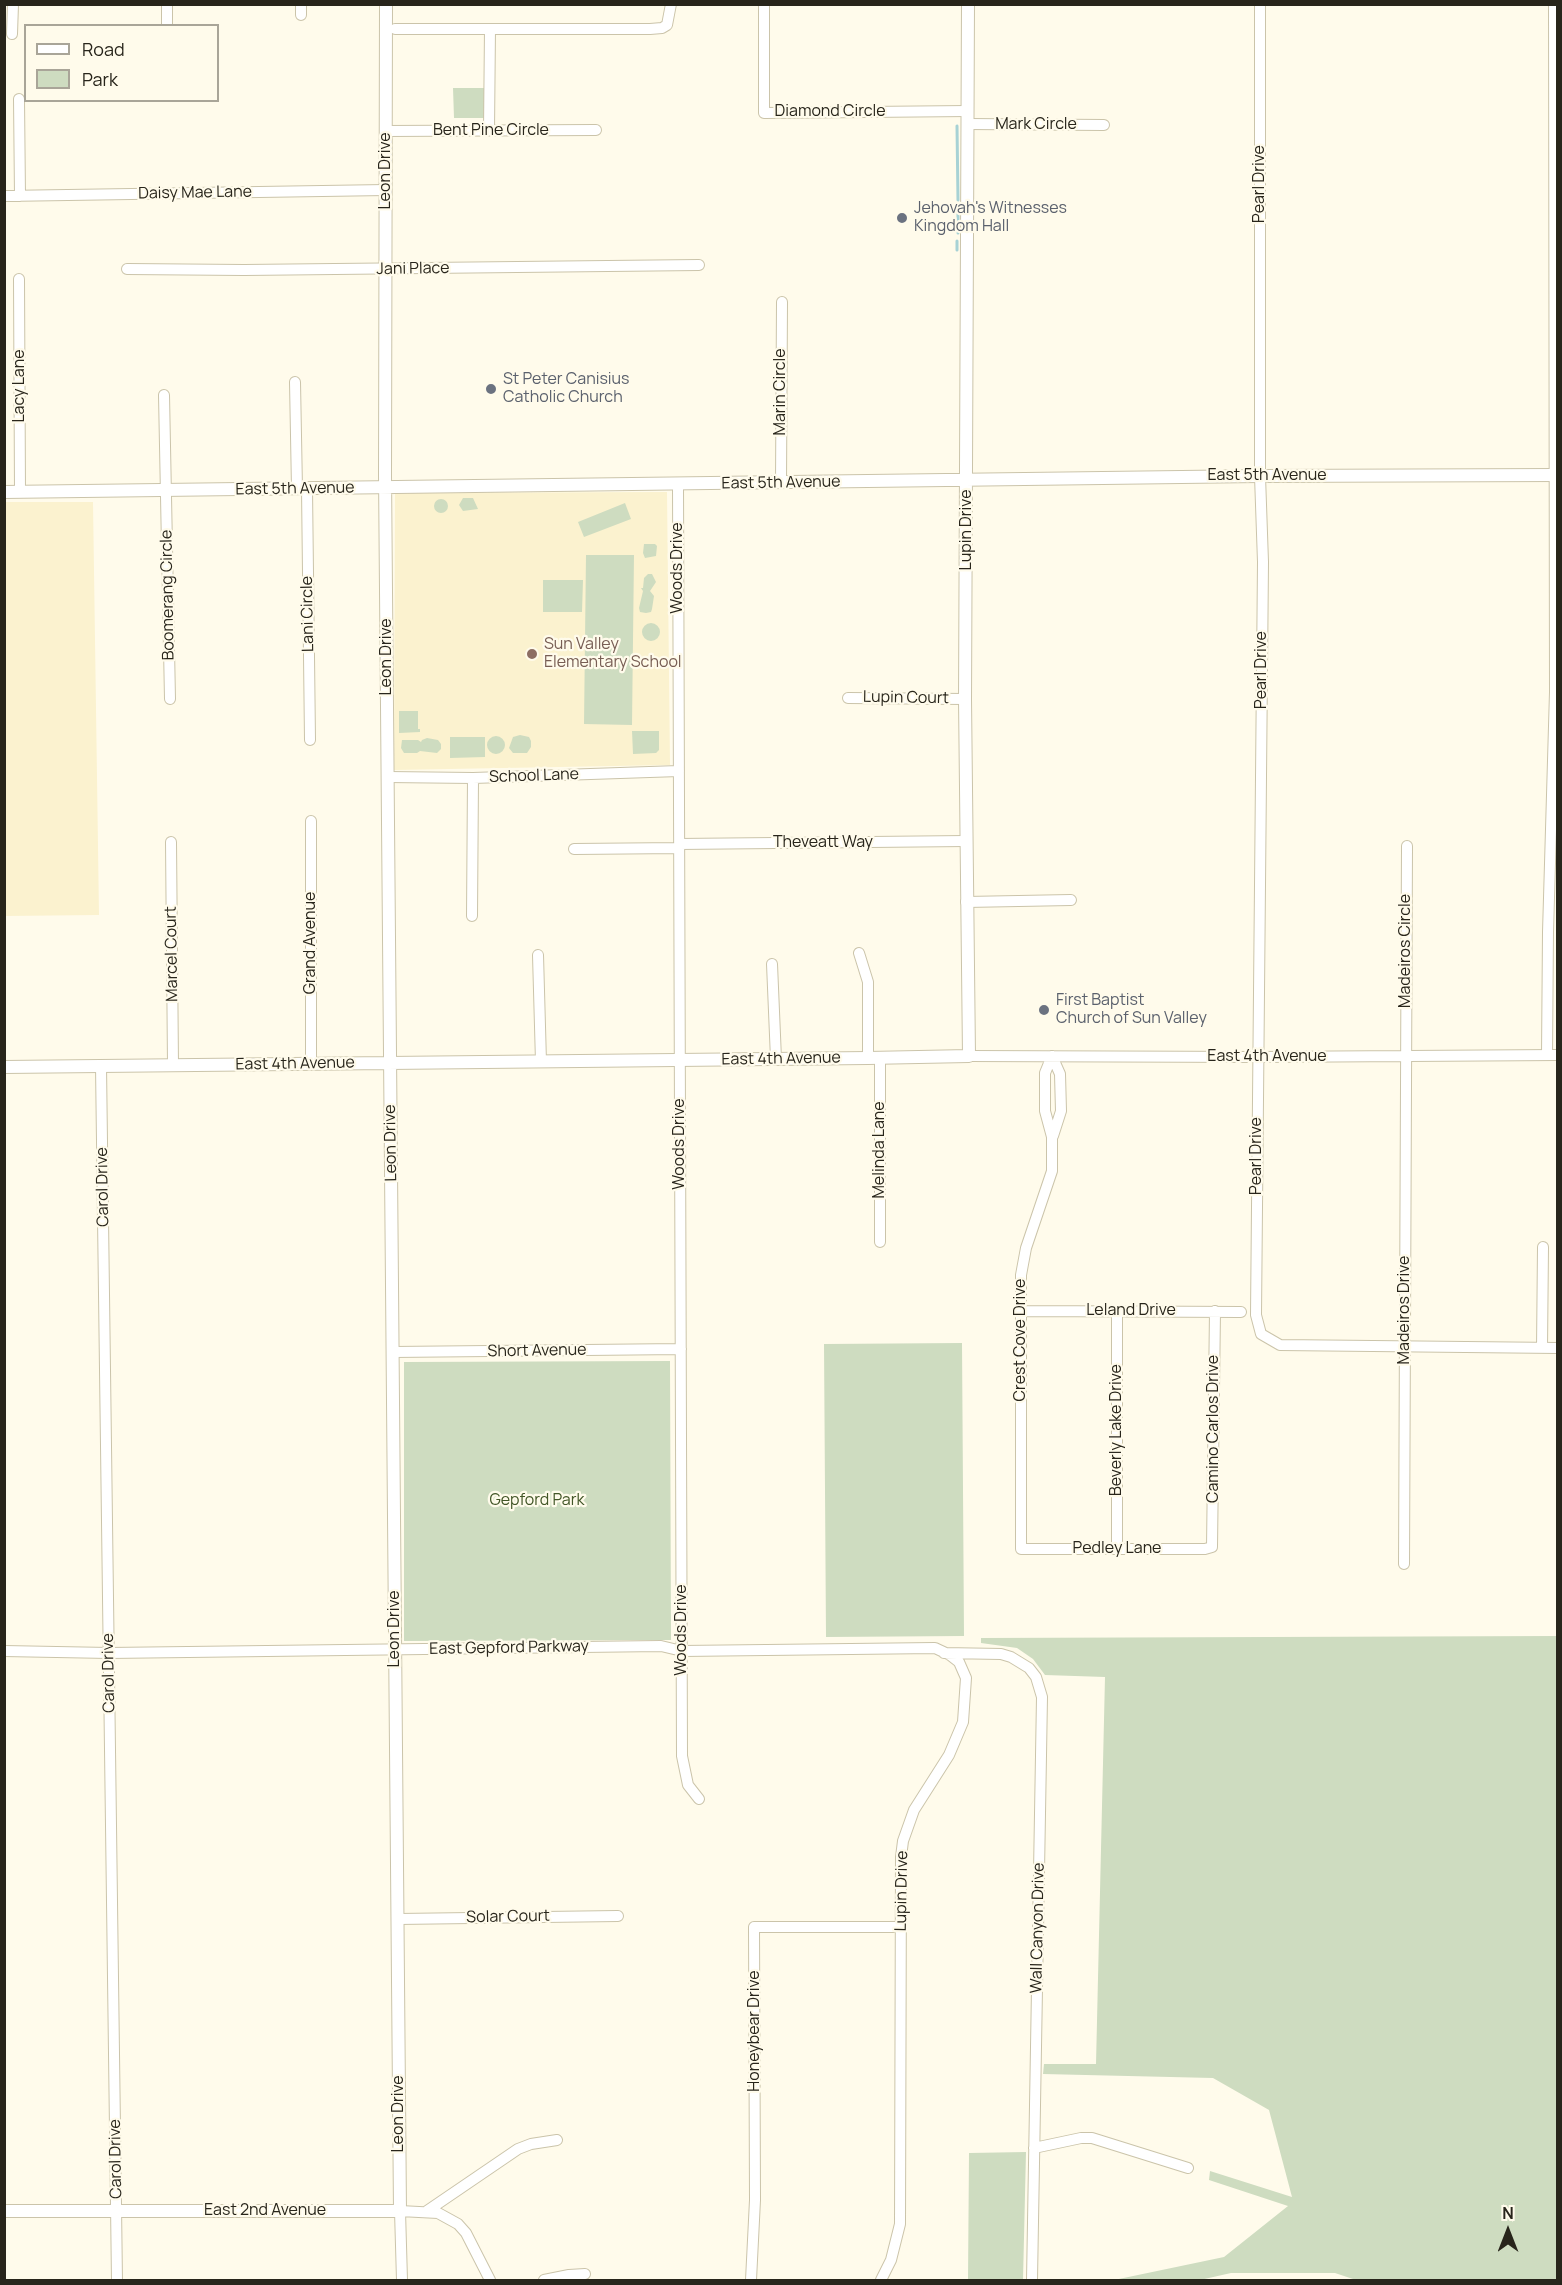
<!DOCTYPE html>
<style>
body{margin:0}
#map{position:relative;width:1562px;height:2285px;overflow:hidden;background:#fffbeb;font-family:Manrope,sans-serif}
canvas{display:block}
.frame{position:absolute;inset:0;border:6px solid #28251b;pointer-events:none}
.legend{position:absolute;left:24px;top:24px;width:195px;height:78px;box-sizing:border-box;background:#fffbeb;border:2px solid #a9a598;margin:0;padding:8px 10px;list-style:none;font-size:18px;color:#28251b}
.legend li{display:flex;align-items:center;gap:12px;height:30px}
.legend b{width:30px;border:2px solid #a9a598}
.north{position:absolute;left:1478px;top:2201px;width:60px;height:60px;-webkit-text-stroke:4px #fffbeb;paint-order:stroke;rotate:0deg;font-size:16px;font-weight:700;line-height:24px;text-align:center;color:#28251b}
.north::after{content:'';display:block;margin:auto;width:21px;height:27px;background:#28251b;clip-path:polygon(50% 0,100% 100%,50% 72%,0 100%)}
</style>
<div id="map">
<canvas width="1562" height="2285"></canvas>
<div class="frame"></div>
<ul class="legend">
<li><b style="height:8px;background:#fff"></b>Road</li>
<li><b style="height:16px;background:#cedcc0"></b>Park</li>
</ul>
<div class="north">N</div>
</div>
<script>
const g = document.querySelector('canvas').getContext('2d');
g.lineJoin = 'round';
function paint(path, color) { g.fillStyle = color; g.fill(path, 'evenodd'); }
const shape = rows => new Path2D(rows.map(r => 'M' + r).join(''));
function strokePath(path, color, width, dash) { g.strokeStyle = color; g.lineWidth = width; g.lineCap = dash ? 'butt' : 'round'; g.setLineDash(dash || []); g.stroke(path); }
function label(font, color, halo, rows, align = 'center') {
  g.font = font + ' Manrope,sans-serif'; g.lineWidth = 4.5; g.setLineDash([]); g.textBaseline = 'middle'; g.strokeStyle = halo; g.fillStyle = color; for (const [text, x, y, turn = 0] of rows) {
    g.save(); g.translate(x, y); g.rotate((+turn || 0) * Math.PI / 180); g.textAlign = isNaN(turn) ? turn : align; if (halo) g.strokeText(text, 0, 0); g.fillText(text, 0, 0); g.restore();
  }
}
const built = shape([
 [667,492,670,765,394,770,395,493],
 [5,502,93,502,99,915,5,916]
]);
const green = shape([
 [453,88,484,88,484,118,454,118],
 [463,498,473,498,478,509,463,511,459,505],
 '434 506a7 7 0 1 1 14 0a7 7 0 1 1-14 0Z',
 [625,503,631,519,584,537,578,522],
 [644,544,655,544,657,546,656,556,645,558,643,553],
 [586,555,634,555,632,725,584,724],
 [648,574,652,574,656,582,650,591,654,596,652,609,651,612,646,613,640,612,639,608,643,591,641,588,643,588,644,578],
 [543,580,583,580,582,612,543,612],
 '642 632a9 9 0 1 1 18 0a9 9 0 1 1-18 0Z',
 [399,711,418,711,418,729,420,729,420,732,399,733],
 [632,731,659,731,659,750,656,753,633,754],
 [520,735,529,737,531,741,531,747,527,753,513,753,509,748,513,737],
 '487 745a9 9 0 1 1 18 0a9 9 0 1 1-18 0Z',
 [450,737,485,737,485,757,450,758],
 [427,738,438,740,441,744,441,749,437,753,420,751,417,753,404,753,401,748,402,740,418,740,421,742,422,740],
 [962,1343,964,1636,826,1637,824,1344],
 [670,1361,671,1640,404,1641,404,1362],
 [1557,1636,1557,2280,1356,2280,1335,2273,1231,2273,1200,2280,1114,2280,1224,2257,1288,2206,1209,2180,1210,2171,1292,2197,1269,2110,1213,2078,1043,2074,1044,2064,1096,2064,1105,1677,1045,1675,1033,1659,1017,1648,981,1643,981,1638],
 [1026,2152,1023,2280,968,2280,969,2153]
]);
const stream = shape([
 [957,126,958,200],
 [958,233,958,209],
 [957,241,957,250]
]);
const minor = shape([
 [764,4,764,113,968,111],
 [1260,4,1260,476,1263,562,1256,1315,1261,1334,1280,1345,1558,1348],
 [301,15,301,4],
 [167,26,167,4],
 [395,29,650,29,662,28,667,25,671,4],
 [12,34,13,4],
 [19,99,20,196],
 [968,124,1104,125],
 [489,130,490,29],
 [386,131,596,130],
 [4,196,386,190],
 [127,269,244,270,699,265],
 [19,279,20,492],
 [295,382,297,489],
 [164,395,170,699],
 [781,483,782,302],
 [678,484,682,1756,688,1785,699,1799],
 [307,489,310,740],
 [848,698,965,699],
 [388,777,473,778,679,771],
 [311,821,311,1064],
 [171,842,173,1065],
 [679,844,966,841],
 [574,849,679,848],
 [966,902,1071,900],
 [472,916,473,778],
 [859,953,868,982,868,1058],
 [538,955,541,1062],
 [772,964,776,1059],
 [1547,1055,1548,932,1555,692,1554,4],
 [969,1056,1258,1057,1558,1055],
 [1052,1056,1045,1073,1045,1111,1052,1137,1052,1171,1026,1248,1021,1275,1021,1549,1205,1549,1212,1547,1215,1311],
 [1052,1056,1060,1074,1061,1111,1053,1136],
 [880,1058,880,1242],
 [101,1066,117,2280],
 [1021,1311,1241,1312],
 [1117,1311,1117,1549],
 [1542,1348,1543,1247],
 [393,1352,681,1349],
 [1404,1564,1407,846],
 [4,1651,109,1653,661,1646,682,1651,935,1648,950,1655,959,1662,966,1678,963,1722,949,1755,914,1810,903,1841,901,1857,900,2224,891,2260,881,2280],
 [944,1653,1001,1654,1011,1657,1029,1668,1036,1677,1042,1697,1032,2280],
 [398,1919,618,1916],
 [1034,2148,1081,2138,1092,2138,1188,2168],
 [427,2211,518,2149,531,2144,557,2140],
 [402,2280,400,2211,438,2213,458,2224,466,2233,490,2280],
 [544,2280,569,2275,585,2274],
 [751,2280,755,2200,754,1927,900,1927]
]);
const tertiary = shape([
 [4,492,1260,476,1558,475],
 [4,1067,868,1058,969,1056,965,699,968,4],
 [4,2211,400,2211,385,475,386,4]
]);
const markers = [
 [902,218,6,"#6b7280"],
 [491,389,6,"#6b7280"],
 [532,654,6,"#8d6e63"],
 [1044,1010,6,"#6b7280"]
];
const streetNames = [
 ["Diamond Circle",830,112],
 ["Mark Circle",1036,125],
 ["Bent Pine Circle",491,131],
 ["Leon Drive",386,171,-90],
 ["Pearl Drive",1260,184,-90],
 ["Daisy Mae Lane",195,193,-1],
 ["Jani Place",413,269,-1],
 ["Lacy Lane",20,386,-90],
 ["Marin Circle",781,392,-90],
 ["East 5th Avenue",1267,476],
 ["East 5th Avenue",781,483,-1],
 ["East 5th Avenue",295,489,-1],
 ["Lupin Drive",967,530,-90],
 ["Woods Drive",678,568,-90],
 ["Boomerang Circle",168,595,-91],
 ["Lani Circle",308,614,-91],
 ["Leon Drive",387,657,-90],
 ["Pearl Drive",1262,670,-90],
 ["Lupin Court",906,698,1],
 ["School Lane",534,776,-2],
 ["Theveatt Way",823,843],
 ["Grand Avenue",311,943,-90],
 ["Madeiros Circle",1406,951,-90],
 ["Marcel Court",172,954,-91],
 ["East 4th Avenue",1267,1057],
 ["East 4th Avenue",781,1059,-1],
 ["East 4th Avenue",295,1064,-1],
 ["Leon Drive",391,1143,-91],
 ["Woods Drive",680,1144,-90],
 ["Melinda Lane",880,1150,-90],
 ["Pearl Drive",1257,1156,-90],
 ["Carol Drive",103,1187,-91],
 ["Madeiros Drive",1405,1310,-90],
 ["Leland Drive",1131,1311],
 ["Crest Cove Drive",1021,1340,-90],
 ["Short Avenue",537,1351,-1],
 ["Camino Carlos Drive",1214,1429,-90],
 ["Beverly Lake Drive",1117,1430,-90],
 ["Pedley Lane",1117,1549],
 ["Leon Drive",395,1629,-90],
 ["Woods Drive",682,1630,-90],
 ["East Gepford Parkway",509,1648,-1],
 ["Carol Drive",109,1673,-91],
 ["Lupin Drive",902,1891,-89],
 ["Solar Court",508,1917,-1],
 ["Wall Canyon Drive",1038,1928,-89],
 ["Honeybear Drive",755,2031,-90],
 ["Leon Drive",399,2114,-90],
 ["Carol Drive",116,2159,-91],
 ["East 2nd Avenue",265,2211]
];
const worshipNames = [
 ["Jehovah's Witnesses",914,209],
 ["Kingdom Hall",914,227],
 ["St Peter Canisius",503,380],
 ["Catholic Church",503,398],
 ["First Baptist",1056,1001],
 ["Church of Sun Valley",1056,1019]
];
const educationNames = [
 ["Sun Valley",544,645],
 ["Elementary School",544,663]
];
const parkNames = [
 ["Gepford Park",537,1501]
];
paint(built, '#fbf2cf');
paint(green, '#cedcc0');
strokePath(stream, '#a7d2d5', 3);
strokePath(minor, '#cbc4aa', 12);
strokePath(tertiary, '#cbc4aa', 14);
strokePath(minor, '#fff', 10);
strokePath(tertiary, '#fff', 12);
for (const [x, y, r, color] of markers) { const dot = new Path2D(); dot.arc(x, y, r, 0, 2 * Math.PI); g.fillStyle = color; g.fill(dot); strokePath(dot, '#fffbeb', 2); }
label('16px', '#28251b', '#fffbeb', streetNames);
label('16px', '#5b616d', '#fffbeb', worshipNames, 'left');
label('16px', '#785e54', '#fffbeb', educationNames, 'left');
label('16px', '#425627', '#fffbeb', parkNames);
</script>
